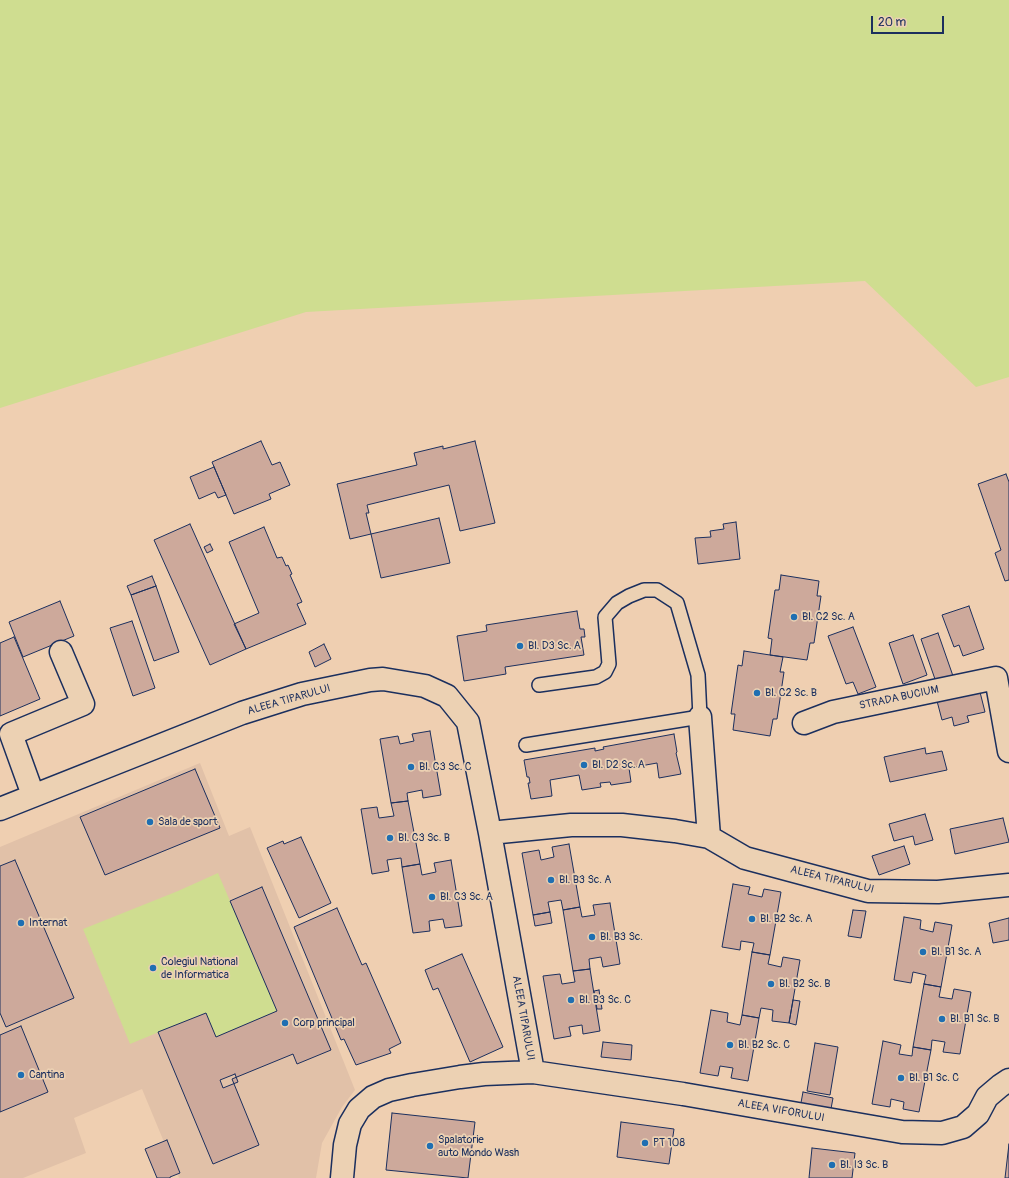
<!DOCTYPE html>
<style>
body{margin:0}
#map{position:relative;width:1009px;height:1178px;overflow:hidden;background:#efcfb1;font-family:Pangolin,sans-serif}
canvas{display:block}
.scale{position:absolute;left:871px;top:16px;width:73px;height:18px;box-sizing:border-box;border:2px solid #1b2f5e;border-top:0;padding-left:5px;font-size:12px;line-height:14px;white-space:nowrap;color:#1b2f5e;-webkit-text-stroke:3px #ecd1b3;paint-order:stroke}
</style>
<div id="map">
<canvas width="1009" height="1178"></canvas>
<div class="scale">20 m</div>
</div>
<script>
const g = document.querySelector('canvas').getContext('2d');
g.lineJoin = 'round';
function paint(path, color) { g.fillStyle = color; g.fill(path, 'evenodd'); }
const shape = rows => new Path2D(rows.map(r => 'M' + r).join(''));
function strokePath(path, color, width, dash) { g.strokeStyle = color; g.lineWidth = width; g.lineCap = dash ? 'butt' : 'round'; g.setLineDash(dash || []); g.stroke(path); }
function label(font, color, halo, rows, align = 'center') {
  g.font = font + ' Pangolin,sans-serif'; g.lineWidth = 3.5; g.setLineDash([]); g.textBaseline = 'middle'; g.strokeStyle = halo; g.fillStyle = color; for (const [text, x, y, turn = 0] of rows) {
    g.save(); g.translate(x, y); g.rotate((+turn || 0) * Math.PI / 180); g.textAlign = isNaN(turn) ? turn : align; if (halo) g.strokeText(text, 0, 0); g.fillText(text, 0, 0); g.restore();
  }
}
const built = shape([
 [200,763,229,836,250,827,355,1090,342,1107,322,1143,316,1178,179,1178,142,1089,74,1118,86,1153,23,1178,0,1178,0,847]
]);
const green = shape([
 [0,0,1009,0,1009,377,976,387,865,281,306,312,0,408],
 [218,873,277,1011,216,1037,205,1013,130,1044,83,929,178,891]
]);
const building = shape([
 [261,441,272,465,280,462,290,485,269,494,271,499,234,514,212,462,261,441],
 [475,441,495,523,460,531,449,485,367,505,369,513,366,513,371,534,350,539,337,484,417,465,414,453,443,446,443,449,475,441],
 [214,467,226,495,218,498,215,492,199,499,190,477,214,467],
 [1006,474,1009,482,1009,580,1005,581,995,553,1001,550,978,484,1006,474],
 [439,518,450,563,381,578,371,534,439,518],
 [736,522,740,559,698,564,695,538,711,537,710,531,724,529,723,524,736,522],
 [190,524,246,649,210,665,154,540,190,524],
 [264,527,277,558,282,557,286,566,288,565,292,574,290,575,302,602,297,604,306,624,246,649,234,624,259,613,229,542,264,527],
 [210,544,213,550,207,553,204,547,210,544],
 [781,575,819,581,817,596,821,596,814,643,810,643,807,660,770,655,772,639,768,638,775,590,779,590,781,575],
 [152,576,156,586,131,595,127,586,152,576],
 [156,586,179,652,154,661,131,595,156,586],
 [60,601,74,636,23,657,9,622,60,601],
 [969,606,984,649,963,656,959,645,954,647,942,615,969,606],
 [577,611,580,629,584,629,585,637,581,637,584,655,505,667,506,674,464,681,457,636,487,631,486,625,577,611],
 [132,621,155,688,133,696,110,628,132,621],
 [853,627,876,687,858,694,853,682,846,684,828,636,853,627],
 [938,633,953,676,936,682,921,639,938,633],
 [913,635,927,675,903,684,889,643,913,635],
 [14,637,40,699,0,716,0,643,14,637],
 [324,644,331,659,315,667,309,652,324,644],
 [744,651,783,657,780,672,784,672,777,719,773,719,770,736,733,730,735,714,731,714,738,665,742,666,744,651],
 [980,692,985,712,967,716,969,722,954,726,952,717,942,720,937,701,980,692],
 [430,731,441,795,423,798,422,790,407,793,408,801,391,803,380,739,398,736,400,744,414,741,412,734,430,731],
 [674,734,677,752,676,753,681,774,659,778,657,763,629,768,631,782,611,785,610,782,600,783,601,787,582,790,579,775,550,780,552,796,531,799,528,783,530,783,529,777,527,777,524,760,595,748,595,751,604,749,603,747,674,734],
 [925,748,926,754,942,751,947,770,890,782,884,757,925,748],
 [195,769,220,828,105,875,80,817,195,769],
 [408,801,420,864,402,867,401,858,387,860,389,871,372,874,361,809,377,807,379,818,394,816,391,803,408,801],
 [925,814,933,840,915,845,913,836,894,841,889,824,925,814],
 [1003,818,1009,842,955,854,950,829,1003,818],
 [301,837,331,903,299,918,267,848,283,841,284,844,301,837],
 [569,844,580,907,563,910,561,900,548,902,550,912,533,915,522,853,539,850,541,860,554,857,552,847,569,844],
 [904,846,910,864,879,875,872,856,904,846],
 [15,860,74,998,6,1027,0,1013,0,866,15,860],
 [451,860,462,926,445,928,443,919,429,921,430,931,413,933,402,867,420,864,422,875,436,872,434,863,451,860],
 [733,884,750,887,748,894,762,897,764,889,781,892,770,955,752,952,754,943,741,941,740,950,722,947,733,884],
 [262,887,331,1050,297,1064,293,1054,232,1079,259,1145,213,1164,158,1032,206,1013,216,1037,277,1011,230,901,262,887],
 [610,903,620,964,603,967,601,957,589,959,590,969,573,971,563,910,580,907,582,917,595,915,593,905,610,903],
 [337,908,362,965,366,963,401,1043,389,1049,391,1053,356,1065,344,1039,341,1040,294,927,337,908],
 [853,910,866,911,861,938,848,936,853,910],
 [550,912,552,923,535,926,533,915,550,912],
 [904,917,921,920,920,929,933,932,935,922,952,925,941,987,924,984,926,975,913,972,911,983,894,980,904,917],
 [1009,918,1009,940,993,943,989,923,1009,918],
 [752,952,770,955,768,964,781,967,783,957,800,960,789,1023,772,1021,773,1010,761,1008,759,1018,742,1015,752,952],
 [462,954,503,1047,470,1062,438,988,433,990,425,970,462,954],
 [590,969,600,1031,583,1034,582,1025,569,1027,571,1036,554,1039,543,976,560,974,562,984,575,982,573,971,590,969],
 [924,984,941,987,939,997,952,999,954,989,971,992,960,1054,943,1052,945,1042,932,1040,931,1050,913,1047,924,984],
 [599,990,602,1009,597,1009,594,991,599,990],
 [793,1000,800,1001,796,1025,789,1023,793,1000],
 [711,1010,728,1013,727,1022,740,1025,742,1015,759,1018,748,1081,731,1078,733,1068,720,1066,718,1076,700,1073,711,1010],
 [21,1026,48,1092,0,1112,0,1035,21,1026],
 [883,1041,901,1045,899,1054,912,1056,913,1047,931,1050,919,1112,903,1109,904,1102,891,1099,890,1107,872,1104,883,1041],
 [603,1042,632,1045,631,1060,601,1057,603,1042],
 [815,1043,838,1047,830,1095,807,1091,815,1043],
 [235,1074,238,1082,223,1088,220,1080,235,1074],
 [803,1092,833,1098,830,1114,800,1108,803,1092],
 [392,1113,475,1122,468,1178,386,1170,392,1113],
 [621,1122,674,1129,669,1164,617,1157,621,1122],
 [167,1140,180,1173,170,1177,170,1178,157,1178,145,1149,167,1140],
 [1009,1144,1009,1178,1005,1178,1009,1144],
 [812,1148,855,1153,852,1178,809,1178,812,1148]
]);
const service = shape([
 [526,745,700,717,698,675,677,603,657,590,644,590,629,596,617,603,605,617,609,664,605,672,596,677,539,685]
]);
const minor = shape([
 [700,717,709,837],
 [804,723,833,712,996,678,1009,751],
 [33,795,11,734,83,704,61,652],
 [0,809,242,713,302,694,370,680,383,679,425,686,447,696,468,722,490,833,533,1072],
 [490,833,571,825,622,825,675,831,709,837,745,858,868,891,938,892,1009,885],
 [342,1178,345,1145,350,1124,359,1109,373,1097,389,1090,412,1085,460,1077,484,1074,533,1072,683,1094,902,1132,942,1133,963,1127,978,1114,987,1097,1000,1086,1009,1080]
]);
const markers = [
 [794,617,4,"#1f6fb2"],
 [520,646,4,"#1f6fb2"],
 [757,693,4,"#1f6fb2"],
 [584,765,4,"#1f6fb2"],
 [411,767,4,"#1f6fb2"],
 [150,822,4,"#1f6fb2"],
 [390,838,4,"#1f6fb2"],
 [551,880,4,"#1f6fb2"],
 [432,897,4,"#1f6fb2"],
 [752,919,4,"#1f6fb2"],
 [21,923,4,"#1f6fb2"],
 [592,937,4,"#1f6fb2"],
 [923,952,4,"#1f6fb2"],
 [153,968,4,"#1f6fb2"],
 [771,984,4,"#1f6fb2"],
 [571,1000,4,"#1f6fb2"],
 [942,1019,4,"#1f6fb2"],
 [285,1023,4,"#1f6fb2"],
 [730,1045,4,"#1f6fb2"],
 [21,1075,4,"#1f6fb2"],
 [901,1078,4,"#1f6fb2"],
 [645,1143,4,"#1f6fb2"],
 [430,1146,4,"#1f6fb2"],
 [832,1165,4,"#1f6fb2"]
];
const poiNames = [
 ["Bl. C2 Sc. A",802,617],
 ["Bl. D3 Sc. A",528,646],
 ["Bl. C2 Sc. B",765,693],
 ["Bl. D2 Sc. A",592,765],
 ["Bl. C3 Sc. C",419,767],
 ["Sala de sport",158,822],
 ["Bl. C3 Sc. B",398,838],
 ["Bl. B3 Sc. A",559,880],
 ["Bl. C3 Sc. A",440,897],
 ["Bl. B2 Sc. A",760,919],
 ["Internat",29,923],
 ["Bl. B3 Sc.",600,937],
 ["Bl. B1 Sc. A",931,952],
 ["Colegiul National",161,962],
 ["de Informatica",161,975],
 ["Bl. B2 Sc. B",779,984],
 ["Bl. B3 Sc. C",579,1000],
 ["Bl. B1 Sc. B",950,1019],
 ["Corp principal",293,1023],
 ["Bl. B2 Sc. C",738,1045],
 ["Cantina",29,1075],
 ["Bl. B1 Sc. C",909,1078],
 ["Spalatorie",438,1140],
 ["auto Mondo Wash",438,1153],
 ["PT 108",653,1143],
 ["Bl. I3 Sc. B",840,1165]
];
const streetNames = [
 ["STRADA BUCIUM",899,698,-12],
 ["ALEEA TIPARULUI",289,700,-16],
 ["ALEEA TIPARULUI",832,880,14],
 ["ALEEA TIPARULUI",523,1018,80],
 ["ALEEA VIFORULUI",781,1111,10]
];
paint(built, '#e1c1a8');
paint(green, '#cfdd90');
paint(building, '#cda99b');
strokePath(building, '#1b2f5e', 1);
strokePath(service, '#1b2f5e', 16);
strokePath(minor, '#1b2f5e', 25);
strokePath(service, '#ecd1b3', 13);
strokePath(minor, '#ecd1b3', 22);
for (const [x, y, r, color] of markers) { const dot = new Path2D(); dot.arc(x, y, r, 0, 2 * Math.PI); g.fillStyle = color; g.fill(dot); strokePath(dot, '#ecd1b3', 1.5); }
label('11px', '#1b2f5e', '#ecd1b3', poiNames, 'left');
label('11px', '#1b2f5e', '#ecd1b3', streetNames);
</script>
